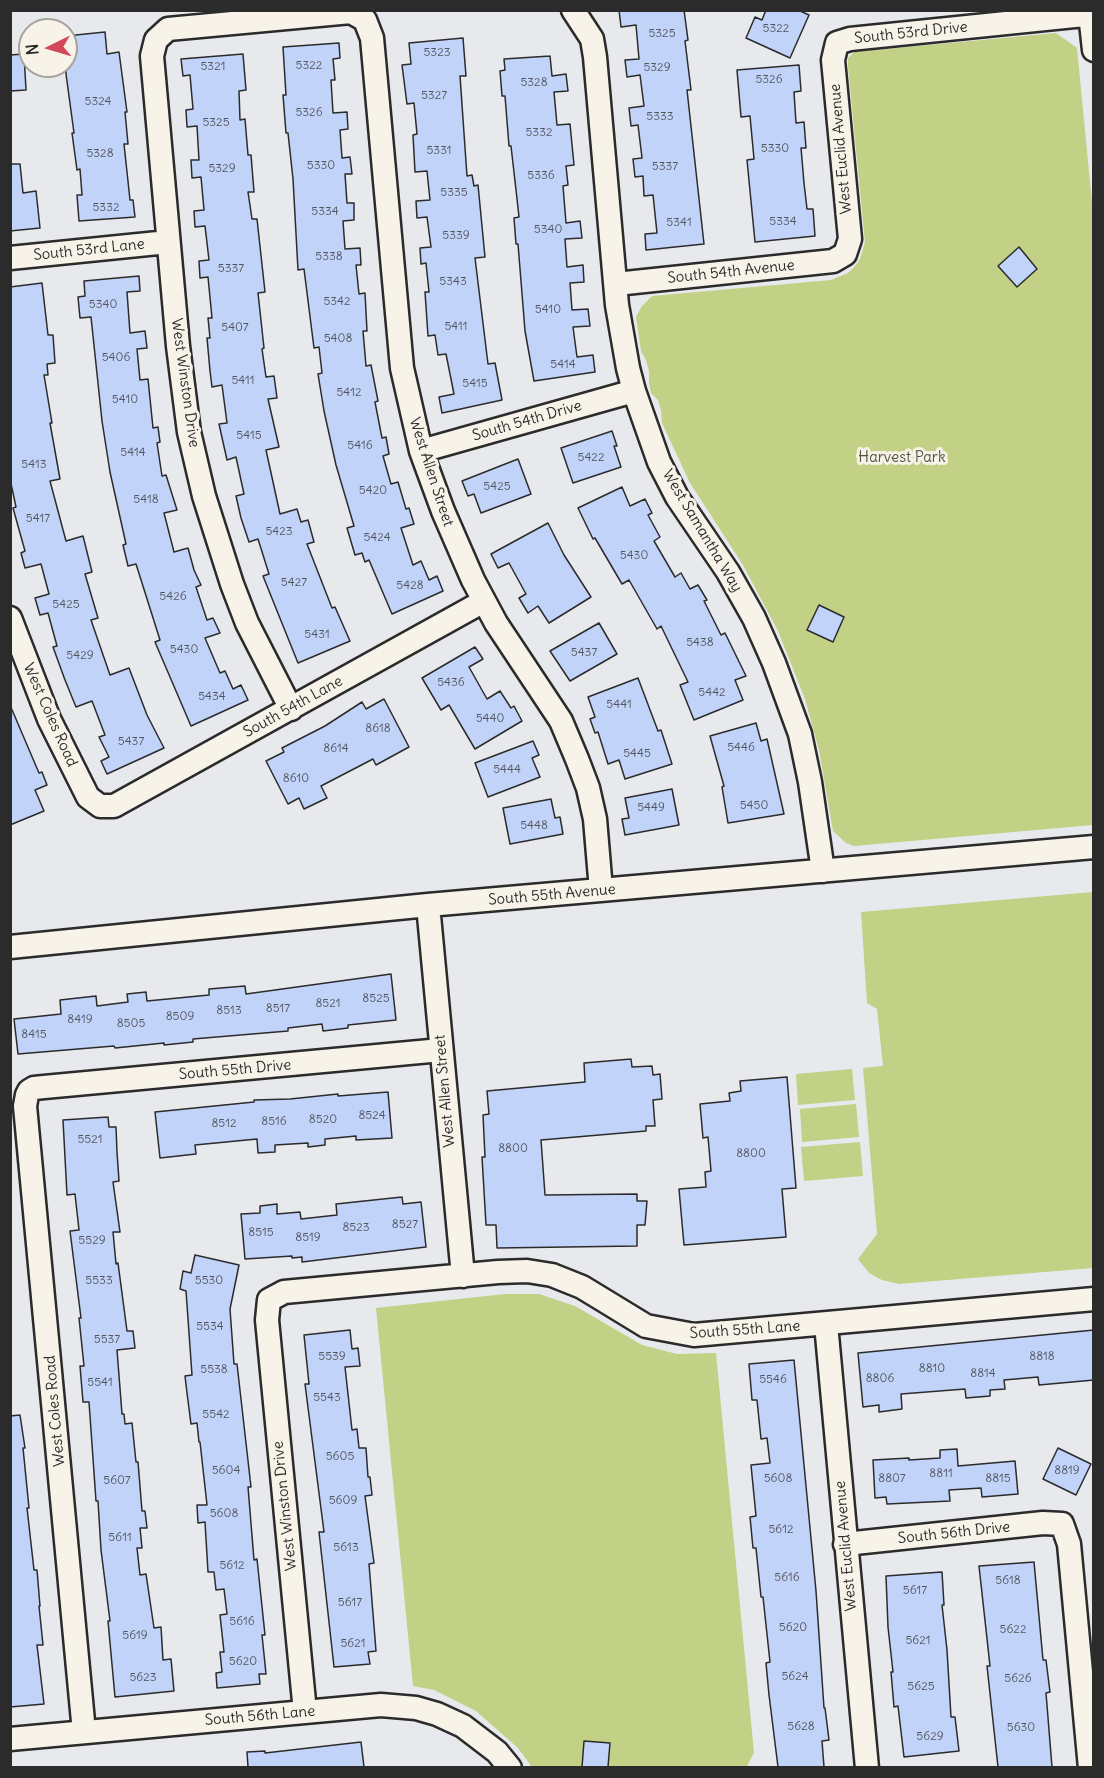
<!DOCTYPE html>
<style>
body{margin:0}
#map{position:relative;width:1104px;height:1778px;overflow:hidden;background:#e7e9ed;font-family:Delius,sans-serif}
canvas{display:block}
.frame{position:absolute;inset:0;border:12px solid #2b2b2b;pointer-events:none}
.north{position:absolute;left:18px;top:18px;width:60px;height:60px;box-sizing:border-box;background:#f7f3e8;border:2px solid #a5a39c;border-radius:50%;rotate:265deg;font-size:16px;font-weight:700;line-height:24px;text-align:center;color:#2b2b2b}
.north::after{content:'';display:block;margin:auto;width:21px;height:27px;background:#d1495b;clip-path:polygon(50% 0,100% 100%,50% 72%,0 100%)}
</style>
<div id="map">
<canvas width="1104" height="1778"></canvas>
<div class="frame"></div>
<div class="north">N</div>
</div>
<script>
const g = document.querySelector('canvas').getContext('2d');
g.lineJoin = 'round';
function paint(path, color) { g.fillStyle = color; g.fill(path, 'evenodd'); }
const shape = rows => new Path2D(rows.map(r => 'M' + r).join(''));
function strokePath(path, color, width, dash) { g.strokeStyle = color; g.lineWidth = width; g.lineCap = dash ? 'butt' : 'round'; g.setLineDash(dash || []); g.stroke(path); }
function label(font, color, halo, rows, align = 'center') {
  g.font = font + ' Delius,sans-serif'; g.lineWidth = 6; g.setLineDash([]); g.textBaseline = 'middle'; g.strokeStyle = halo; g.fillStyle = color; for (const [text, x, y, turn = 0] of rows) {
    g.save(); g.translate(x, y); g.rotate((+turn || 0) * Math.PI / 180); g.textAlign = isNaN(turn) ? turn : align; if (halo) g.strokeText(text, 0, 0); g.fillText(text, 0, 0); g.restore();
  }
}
const green = shape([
 [1056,33,1077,48,1094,223,1093,825,854,846,846,843,833,831,819,750,805,699,778,631,743,565,690,483,662,423,661,411,658,400,651,393,649,383,649,371,646,360,641,351,636,317,642,306,652,296,831,280,848,273,855,266,860,259,865,242,848,67,848,58,854,52],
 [1093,892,1093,1268,899,1284,882,1280,869,1273,858,1259,877,1234,863,1068,883,1066,877,1009,867,1003,861,912],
 [852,1069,855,1100,798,1105,796,1074],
 [856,1104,859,1137,802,1142,800,1109],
 [860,1142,863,1176,804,1181,801,1147],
 [505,1294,539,1294,575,1306,642,1345,677,1354,716,1353,754,1753,748,1764,748,1767,532,1767,518,1748,476,1711,434,1690,413,1686,376,1308]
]);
const building = shape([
 [619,10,684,10,688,40,685,41,691,90,687,90,704,244,646,250,645,234,657,233,653,195,644,196,643,176,635,177,633,159,642,158,638,125,631,126,629,108,644,106,640,75,627,77,625,60,639,59,636,25,621,27,619,10],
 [766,10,798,10,809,15,790,58,746,38,755,17,762,20,766,10],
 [105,32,107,54,119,52,127,112,125,112,128,144,124,144,130,200,133,200,135,217,79,221,77,195,82,195,80,169,77,170,72,133,74,133,66,74,66,36,105,32],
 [463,38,466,76,460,76,467,176,472,175,474,186,478,185,485,257,475,258,488,364,495,363,502,400,442,413,439,397,454,394,446,354,438,355,435,335,428,336,425,292,429,292,426,263,421,264,420,248,431,247,427,217,417,218,416,201,430,200,427,171,415,172,413,135,417,134,414,103,407,104,402,65,411,64,409,43,463,38],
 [339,43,340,58,333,59,335,80,331,80,333,113,347,112,348,129,340,130,342,158,350,157,352,174,345,174,347,203,354,203,354,220,343,221,345,249,360,248,361,265,356,265,359,294,365,293,367,331,363,331,366,366,371,365,378,401,375,402,382,438,386,437,389,454,383,456,391,484,398,482,406,509,409,508,414,524,401,528,413,565,421,561,429,580,437,576,443,591,392,614,369,560,365,562,362,553,355,555,347,528,354,526,336,465,324,411,318,374,322,373,319,347,314,348,304,269,298,270,293,179,288,133,286,133,283,95,286,95,283,47,339,43],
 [24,54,26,90,10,91,10,55,24,54],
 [243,54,246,90,239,91,240,120,245,119,248,155,251,155,254,192,248,192,252,219,257,219,265,292,258,293,264,348,262,349,266,377,274,376,277,398,268,399,279,447,266,450,280,514,297,509,301,522,308,520,314,542,307,544,332,608,335,607,350,641,298,663,263,576,269,574,258,539,249,542,241,518,236,496,244,494,236,457,227,460,219,424,227,423,222,385,212,387,210,371,207,338,210,338,208,318,212,318,208,277,200,278,199,261,209,260,205,226,195,227,194,211,204,210,201,177,192,178,191,160,199,160,197,126,187,127,186,110,193,109,190,75,183,76,181,59,243,54],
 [550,56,552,76,566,74,568,91,554,92,557,125,570,124,574,165,566,166,568,185,563,186,566,223,580,221,582,238,565,239,567,267,583,265,584,282,570,283,572,310,588,309,590,326,573,327,577,357,593,355,595,372,534,381,525,331,518,244,516,244,514,218,519,217,516,190,511,146,509,146,505,96,502,96,500,71,505,70,504,59,550,56],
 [799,65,801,91,794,92,796,123,804,122,806,148,801,148,804,183,807,209,813,209,815,236,755,242,747,160,754,159,750,116,741,117,737,70,799,65],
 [10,164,20,164,23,193,36,191,40,228,10,231,10,164],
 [1019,247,1037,269,1017,287,998,266,1019,247],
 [139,276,140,291,127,292,130,333,145,331,147,348,137,349,140,380,148,379,153,428,158,427,160,442,157,443,162,476,166,475,177,510,164,513,174,552,188,548,194,570,201,585,196,587,207,620,213,618,220,633,205,638,220,673,225,671,233,689,241,685,248,700,191,726,155,642,160,640,136,564,128,566,123,545,126,544,110,472,102,421,91,317,80,318,78,297,85,296,84,281,139,276],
 [42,283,48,335,53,335,55,363,47,364,48,375,44,375,52,423,50,423,60,479,50,481,66,541,83,536,92,572,85,574,98,618,91,620,110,675,129,668,147,715,164,748,107,774,101,761,109,757,99,737,105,735,92,701,76,707,65,680,53,647,57,646,48,613,40,615,35,598,49,594,41,564,25,568,21,553,25,551,13,508,16,507,10,479,10,287,42,283],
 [612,431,617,446,614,446,621,467,573,483,561,448,612,431],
 [518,459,531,494,481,513,474,494,468,496,462,481,518,459],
 [622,487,630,506,645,499,652,513,648,515,660,537,654,541,675,577,681,573,690,589,698,585,707,600,704,601,721,635,725,633,746,676,735,680,743,700,694,720,680,685,688,682,661,626,657,629,629,580,622,584,595,538,593,539,578,508,622,487],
 [548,523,564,555,591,597,549,623,538,606,528,613,519,598,526,594,509,563,498,568,491,554,548,523],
 [819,605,844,617,833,642,807,630,819,605],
 [599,623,617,654,570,681,550,651,599,623],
 [475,647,483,659,469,667,487,699,500,691,511,708,514,706,522,721,475,749,449,705,441,710,422,678,475,647],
 [638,678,658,731,661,730,672,764,625,779,619,760,608,764,598,732,595,733,590,719,595,717,588,697,638,678],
 [384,699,409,747,376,765,373,759,321,786,327,798,304,809,299,798,288,804,266,761,284,752,282,748,325,726,362,702,366,709,384,699],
 [10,705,39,773,42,772,47,785,35,790,44,811,10,825,10,705],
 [756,723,761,741,767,739,784,814,728,823,722,787,724,786,710,736,756,723],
 [533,741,539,755,532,758,540,777,488,797,475,763,533,741],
 [672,789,679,825,625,835,622,819,629,818,625,798,672,789],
 [551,799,555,818,560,817,563,834,510,844,503,808,551,799],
 [391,974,396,1020,348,1025,348,1028,323,1031,322,1024,288,1028,288,1031,193,1039,193,1042,164,1045,164,1043,115,1048,114,1046,18,1054,14,1019,61,1014,60,1000,96,996,97,1006,128,1002,127,994,146,992,147,1001,209,995,209,989,245,986,246,994,391,974],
 [631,1059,632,1067,652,1066,653,1075,660,1074,662,1099,653,1100,655,1126,646,1126,646,1131,541,1140,545,1195,637,1194,637,1201,647,1201,645,1225,637,1225,637,1246,497,1248,496,1225,486,1225,482,1157,485,1157,483,1115,489,1114,487,1091,585,1082,584,1063,631,1059],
 [787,1077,796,1188,782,1189,786,1237,684,1245,679,1189,706,1187,705,1172,711,1171,708,1137,703,1138,700,1104,730,1101,729,1093,741,1091,740,1081,787,1077],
 [388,1092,392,1138,356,1140,356,1136,325,1139,325,1145,308,1147,308,1143,275,1145,275,1152,258,1153,257,1139,195,1145,196,1154,160,1158,155,1112,254,1102,254,1100,290,1099,338,1094,338,1096,388,1092],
 [108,1117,109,1127,116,1127,117,1152,119,1181,113,1182,120,1232,113,1232,116,1264,118,1263,127,1331,133,1331,135,1348,117,1350,122,1414,124,1414,125,1424,132,1423,136,1462,138,1462,142,1511,145,1511,147,1528,140,1528,142,1548,137,1548,140,1575,146,1574,154,1628,161,1627,163,1660,171,1659,174,1691,115,1697,108,1621,110,1621,101,1550,98,1501,96,1501,89,1402,83,1402,80,1366,84,1366,79,1318,81,1318,70,1231,79,1230,75,1194,67,1195,63,1120,108,1117],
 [402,1197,403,1204,421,1202,426,1247,302,1262,302,1257,292,1258,292,1256,245,1259,241,1214,260,1213,260,1206,277,1204,277,1214,300,1212,301,1219,337,1215,336,1204,402,1197],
 [195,1255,239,1265,230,1309,234,1364,237,1364,251,1487,248,1487,254,1560,257,1559,265,1635,262,1635,266,1674,259,1674,260,1684,217,1688,216,1673,222,1672,220,1652,224,1652,220,1615,227,1614,224,1589,216,1590,214,1572,208,1572,205,1522,198,1523,197,1505,207,1505,200,1442,199,1442,197,1423,191,1424,187,1393,185,1376,192,1375,186,1291,180,1289,183,1271,191,1273,195,1255],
 [350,1330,352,1349,358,1348,360,1366,345,1367,352,1430,357,1429,359,1448,366,1448,368,1477,370,1477,372,1495,365,1496,374,1563,369,1564,376,1651,368,1652,370,1664,334,1667,319,1532,324,1532,305,1384,309,1384,304,1335,350,1330],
 [1094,1330,1094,1380,1039,1385,1038,1377,1004,1380,1005,1389,990,1390,990,1396,966,1398,965,1389,901,1394,902,1409,879,1412,879,1405,863,1407,858,1353,1094,1330],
 [794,1360,816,1591,824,1708,825,1708,829,1740,822,1741,824,1767,778,1767,769,1695,766,1663,770,1662,763,1597,761,1597,756,1548,753,1548,750,1517,756,1516,751,1465,770,1463,767,1438,761,1439,757,1400,752,1400,749,1364,794,1360],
 [20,1415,25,1448,23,1448,29,1508,27,1508,34,1570,37,1570,40,1606,39,1606,43,1645,37,1645,44,1704,10,1707,10,1416,20,1415],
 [1058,1448,1091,1464,1076,1495,1043,1479,1058,1448],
 [957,1449,958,1466,1015,1461,1018,1494,982,1497,981,1488,949,1490,950,1501,887,1504,886,1497,875,1498,873,1460,909,1458,909,1460,940,1458,940,1450,957,1449],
 [1034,1562,1043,1660,1046,1660,1050,1692,1046,1693,1052,1767,998,1767,987,1666,990,1666,979,1566,1034,1562],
 [942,1572,944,1605,942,1605,947,1650,951,1717,955,1717,959,1751,904,1757,898,1706,894,1707,891,1672,893,1672,888,1627,886,1576,942,1572],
 [584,1741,610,1743,608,1767,582,1767,584,1741],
 [361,1742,364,1767,248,1767,247,1752,265,1751,265,1753,361,1742]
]);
const minor = shape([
 [573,10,592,39,595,57,617,305,628,368,634,391,659,462,677,497,728,572,754,618,774,663,800,734,810,782,823,871],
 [1090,14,1094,50],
 [10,258,168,242],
 [616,284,833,261,845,254,850,239,833,60,837,43,850,39,1094,14],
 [421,451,634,391],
 [10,618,49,719,88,797,100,806,114,806,484,601],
 [291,709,247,623,232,584,204,496,189,432,178,346,152,56,156,40,168,29,351,12,365,20,372,38,402,368,421,451,443,511,473,580,496,623,561,721,577,759,588,788,595,819,601,890],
 [428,905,463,1276],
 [10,947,428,905,1094,847],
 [826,1324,867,1768],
 [845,1544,1043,1523,1062,1524,1069,1544,1090,1768],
 [305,1712,267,1320,269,1300,284,1292,498,1272,527,1271,552,1275,582,1287,646,1326,694,1335,1094,1299],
 [84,1732,25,1106,27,1095,29,1091,34,1088,44,1087,441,1050],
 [10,1739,381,1705,416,1708,437,1714,463,1726,497,1752,510,1768]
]);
const numberNames = [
 ["5322",776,29],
 ["5325",662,34],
 ["5323",437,53],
 ["5322",309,66],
 ["5321",213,67],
 ["5329",657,68],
 ["5326",769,80],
 ["5328",534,83],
 ["5327",434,96],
 ["5324",98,102],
 ["5326",309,113],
 ["5333",660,117],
 ["5325",216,123],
 ["5332",539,133],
 ["5330",775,149],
 ["5331",439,151],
 ["5328",100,154],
 ["5330",321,166],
 ["5337",665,167],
 ["5329",222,169],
 ["5336",541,176],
 ["5335",454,193],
 ["5332",106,208],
 ["5334",325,212],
 ["5334",783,222],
 ["5341",679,223],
 ["5340",548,230],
 ["5339",456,236],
 ["5338",329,257],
 ["5337",231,269],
 ["5343",453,282],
 ["5342",337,302],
 ["5340",103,305],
 ["5410",548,310],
 ["5411",456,327],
 ["5407",235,328],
 ["5408",338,339],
 ["5406",116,358],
 ["5414",563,365],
 ["5411",243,381],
 ["5415",475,384],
 ["5412",349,393],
 ["5410",125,400],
 ["5415",249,436],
 ["5416",360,446],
 ["5414",133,453],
 ["5422",591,458],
 ["5413",34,465],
 ["5425",497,487],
 ["5420",373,491],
 ["5418",146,500],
 ["5417",38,519],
 ["5423",279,532],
 ["5424",377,538],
 ["5430",634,556],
 ["5427",294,583],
 ["5428",410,586],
 ["5426",173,597],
 ["5425",66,605],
 ["5431",317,635],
 ["5438",700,643],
 ["5430",184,650],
 ["5437",584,653],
 ["5429",80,656],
 ["5436",451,683],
 ["5442",712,693],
 ["5434",212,697],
 ["5441",619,705],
 ["5440",490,719],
 ["8618",378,729],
 ["5437",131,742],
 ["5446",741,748],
 ["8614",336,749],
 ["5445",637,754],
 ["5444",507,770],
 ["8610",296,779],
 ["5450",754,806],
 ["5449",651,808],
 ["5448",534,826],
 ["8525",376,999],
 ["8521",328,1004],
 ["8517",278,1009],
 ["8513",229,1011],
 ["8509",180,1017],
 ["8419",80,1020],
 ["8505",131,1024],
 ["8415",34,1035],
 ["8524",372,1116],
 ["8520",323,1120],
 ["8516",274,1122],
 ["8512",224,1124],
 ["5521",90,1140],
 ["8800",513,1149],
 ["8800",751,1154],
 ["8527",405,1225],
 ["8523",356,1228],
 ["8515",261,1233],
 ["8519",308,1238],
 ["5529",92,1241],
 ["5533",99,1281],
 ["5530",209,1281],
 ["5534",210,1327],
 ["5537",107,1340],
 ["5539",332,1357],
 ["8818",1042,1357],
 ["8810",932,1369],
 ["5538",214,1370],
 ["8814",983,1374],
 ["8806",880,1379],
 ["5546",773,1380],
 ["5541",100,1383],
 ["5543",327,1398],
 ["5542",216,1415],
 ["5605",340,1457],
 ["5604",226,1471],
 ["8819",1067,1471],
 ["8811",941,1474],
 ["5608",778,1479],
 ["8807",892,1479],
 ["8815",998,1479],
 ["5607",117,1481],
 ["5609",343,1501],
 ["5608",224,1514],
 ["5612",781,1530],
 ["5611",120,1538],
 ["5613",346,1548],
 ["5612",232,1566],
 ["5616",787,1578],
 ["5618",1008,1581],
 ["5617",915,1591],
 ["5617",350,1603],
 ["5616",242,1622],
 ["5620",793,1628],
 ["5622",1013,1630],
 ["5619",135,1636],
 ["5621",918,1641],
 ["5621",353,1644],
 ["5620",243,1662],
 ["5624",795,1677],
 ["5623",143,1678],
 ["5626",1018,1679],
 ["5625",921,1687],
 ["5628",801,1727],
 ["5630",1021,1728],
 ["5629",930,1737]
];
const streetNames = [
 ["South 53rd Drive",911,33,-6],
 ["West Euclid Avenue",841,149,-95],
 ["South 53rd Lane",89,250,-6],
 ["South 54th Avenue",731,272,-6],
 ["West Winston Drive",185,383,82],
 ["South 54th Drive",527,421,-16],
 ["West Allen Street",431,472,72],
 ["West Samantha Way",702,531,59],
 ["South 54th Lane",293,707,-29],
 ["West Coles Road",50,715,66],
 ["South 55th Avenue",552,895,-5],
 ["South 55th Drive",235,1070,-5],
 ["West Allen Street",445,1091,-95],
 ["South 55th Lane",745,1330,-4],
 ["West Coles Road",55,1411,-95],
 ["West Winston Drive",285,1506,-96],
 ["South 56th Drive",954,1533,-6],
 ["West Euclid Avenue",846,1546,-95],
 ["South 56th Lane",260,1716,-5]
];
const parkNames = [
 ["Harvest Park",902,458]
];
paint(green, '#c2d186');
paint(building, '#c2d3f9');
strokePath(building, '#2b2b2b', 1.5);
strokePath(minor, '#2b2b2b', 27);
strokePath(minor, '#f7f3e8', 22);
label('12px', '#51555e', null, numberNames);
label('15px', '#2b2b2b', '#f7f3e8', streetNames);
label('15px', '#515442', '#f7f3e8', parkNames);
</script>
